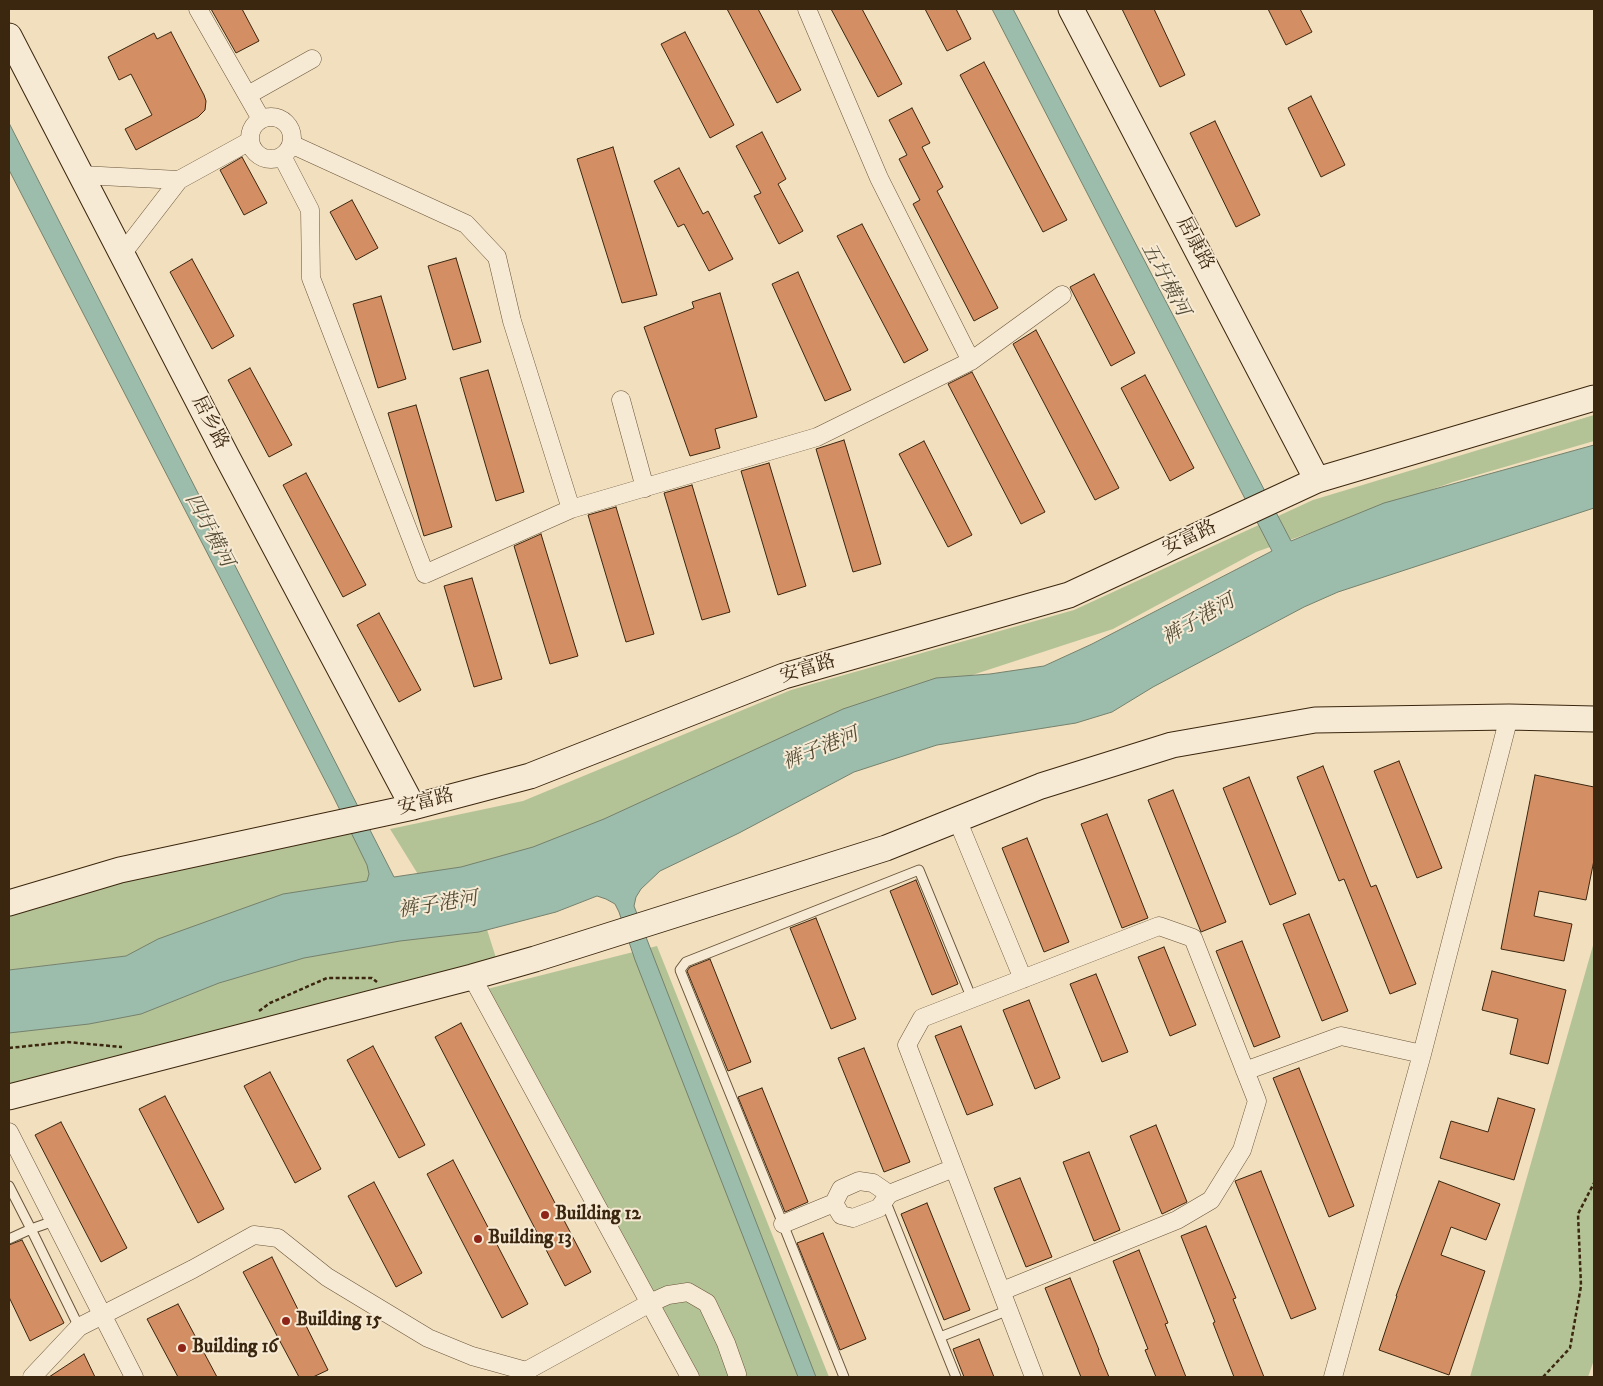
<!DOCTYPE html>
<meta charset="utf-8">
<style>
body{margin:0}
#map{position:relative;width:1603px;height:1386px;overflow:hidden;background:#f2dfbd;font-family:"IM FELL DW Pica",serif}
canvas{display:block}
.frame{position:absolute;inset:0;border:10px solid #3b260f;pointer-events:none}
</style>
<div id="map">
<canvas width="1603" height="1386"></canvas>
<div class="frame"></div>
</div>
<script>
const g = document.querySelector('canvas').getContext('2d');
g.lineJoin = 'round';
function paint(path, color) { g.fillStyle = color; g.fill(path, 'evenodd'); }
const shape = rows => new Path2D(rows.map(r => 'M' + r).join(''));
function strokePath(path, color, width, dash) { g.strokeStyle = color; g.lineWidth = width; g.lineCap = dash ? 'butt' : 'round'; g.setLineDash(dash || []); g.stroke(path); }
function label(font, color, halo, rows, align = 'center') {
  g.font = font + ' "IM FELL DW Pica","Noto Serif SC",serif'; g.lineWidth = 4; g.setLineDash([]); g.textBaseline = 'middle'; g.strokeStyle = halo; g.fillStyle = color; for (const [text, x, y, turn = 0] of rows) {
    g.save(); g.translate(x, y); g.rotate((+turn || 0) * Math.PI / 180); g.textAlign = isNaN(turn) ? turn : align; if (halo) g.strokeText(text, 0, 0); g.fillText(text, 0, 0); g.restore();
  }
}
const green = shape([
 [1594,415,1594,441,1453,482,1256,552,1113,629,899,699,599,840,424,884,390,829,523,801,791,690,1074,610,1313,500],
 [359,831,389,890,126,956,9,970,9,913,124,881],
 [483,917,497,961,9,1088,9,1014,283,953],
 [1594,942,1594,1360,1588,1377,1470,1377],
 [657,946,829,1377,696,1377,487,989]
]);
const water = shape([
 [992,9,1013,9,1291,541,1384,503,1594,445,1594,508,1338,592,1304,607,1153,687,1112,712,1076,723,937,745,854,772,739,833,660,871,641,889,636,897,634,906,816,1377,798,1377,635,960,619,912,615,904,606,899,597,896,556,912,479,932,400,941,304,958,219,983,141,1014,89,1024,9,1033,9,970,126,956,158,939,283,894,367,881,369,874,367,865,333,796,9,170,9,123,394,877,461,867,533,847,604,819,843,709,936,678,990,674,1044,666,1092,644,1272,551,992,9]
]);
const building = shape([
 [211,9,242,9,259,41,236,53,211,9],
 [727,9,758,9,801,90,777,103,727,9],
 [831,9,862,9,902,84,878,97,831,9],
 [925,9,956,9,971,39,947,51,925,9],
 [1122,9,1154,9,1185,75,1160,87,1122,9],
 [1268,9,1300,9,1312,32,1286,45,1268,9],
 [171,32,204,95,206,101,205,110,198,117,136,150,125,129,152,115,131,74,119,80,108,57,154,33,157,39,171,32],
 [685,32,734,125,710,138,661,44,685,32],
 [984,62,1067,220,1043,232,960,75,984,62],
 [1311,96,1345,165,1321,177,1288,108,1311,96],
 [912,108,930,143,922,147,943,187,937,191,998,308,974,321,913,204,920,200,899,159,907,155,889,120,912,108],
 [1215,121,1260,215,1236,227,1190,133,1215,121],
 [762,132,786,179,778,184,803,231,779,244,754,196,761,193,736,146,762,132],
 [613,147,657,295,622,303,577,159,613,147],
 [242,157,267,203,244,215,220,170,242,157],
 [679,168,703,214,708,211,733,259,709,271,684,224,678,227,654,181,679,168],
 [352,200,378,248,356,260,330,212,352,200],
 [862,224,928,350,904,363,837,236,862,224],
 [456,258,481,342,453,350,428,266,456,258],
 [192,259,234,336,212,349,170,272,192,259],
 [798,272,851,390,825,401,772,284,798,272],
 [1094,274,1135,353,1111,366,1070,287,1094,274],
 [720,293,757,417,715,429,720,448,690,456,644,327,694,308,692,302,720,293],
 [381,296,406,379,378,388,353,304,381,296],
 [1036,330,1119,488,1095,500,1013,344,1036,330],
 [250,368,292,445,269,457,228,380,250,368],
 [488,370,524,492,496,501,460,378,488,370],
 [972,372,1045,512,1021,524,948,384,972,372],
 [1145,375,1194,468,1170,481,1121,388,1145,375],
 [416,405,452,527,424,536,388,413,416,405],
 [844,440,881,564,853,572,816,449,844,440],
 [924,441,972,535,948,547,899,454,924,441],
 [769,463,806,586,778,595,741,471,769,463],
 [306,473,366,585,343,597,283,485,306,473],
 [692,485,730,612,702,620,664,493,692,485],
 [616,507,654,634,626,642,588,515,616,507],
 [541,534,578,656,550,664,514,546,541,534],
 [472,578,502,679,474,687,444,586,472,578],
 [379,613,421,690,399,702,357,625,379,613],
 [1399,761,1442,868,1417,878,1374,771,1399,761],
 [1323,766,1371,887,1376,885,1416,984,1390,994,1344,879,1339,881,1297,777,1323,766],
 [1535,775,1594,787,1594,860,1586,900,1539,891,1534,916,1572,924,1564,961,1501,949,1535,775],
 [1249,777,1296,894,1270,905,1223,788,1249,777],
 [1173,790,1226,922,1201,932,1148,800,1173,790],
 [1107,814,1148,918,1122,928,1081,824,1107,814],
 [1027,838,1069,942,1044,952,1002,848,1027,838],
 [916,880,958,984,932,995,890,891,916,880],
 [1309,914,1348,1011,1322,1021,1283,924,1309,914],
 [816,918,856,1019,831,1029,790,928,816,918],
 [1242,941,1280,1037,1254,1047,1216,951,1242,941],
 [1164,947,1196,1025,1170,1036,1138,957,1164,947],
 [710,959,751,1062,728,1071,687,971,690,967,710,959],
 [1492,971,1566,990,1548,1064,1510,1054,1518,1019,1482,1010,1492,971],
 [1096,974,1128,1052,1102,1062,1070,984,1096,974],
 [1029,1000,1060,1078,1035,1089,1003,1010,1029,1000],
 [461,1023,591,1272,565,1286,435,1037,461,1023],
 [961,1026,993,1105,967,1115,935,1036,961,1026],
 [373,1046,425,1145,399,1158,347,1060,373,1046],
 [864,1048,910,1162,884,1172,838,1058,864,1048],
 [1299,1068,1354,1206,1329,1217,1273,1078,1299,1068],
 [270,1072,321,1169,295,1183,244,1086,270,1072],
 [762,1088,808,1202,785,1212,738,1097,762,1088],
 [165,1096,224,1209,198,1223,139,1109,165,1096],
 [1498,1098,1535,1109,1514,1180,1440,1158,1451,1121,1488,1132,1498,1098],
 [61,1122,127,1248,101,1262,35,1135,61,1122],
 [1156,1125,1187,1202,1162,1214,1130,1136,1156,1125],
 [1089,1152,1120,1230,1094,1241,1063,1162,1089,1152],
 [453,1160,528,1304,502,1318,427,1174,453,1160],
 [1261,1171,1316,1309,1291,1319,1235,1181,1261,1171],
 [1020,1178,1052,1257,1026,1267,994,1188,1020,1178],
 [1439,1181,1500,1204,1486,1240,1451,1227,1441,1255,1485,1271,1449,1375,1379,1350,1397,1296,1396,1296,1439,1181],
 [374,1182,422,1273,396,1287,348,1196,374,1182],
 [927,1203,970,1310,944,1320,901,1214,927,1203],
 [1206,1226,1236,1298,1233,1299,1264,1377,1234,1377,1213,1323,1215,1322,1181,1236,1206,1226],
 [823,1233,866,1339,840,1350,797,1243,823,1233],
 [22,1240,64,1323,30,1341,9,1297,9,1245,22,1240],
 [1139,1250,1168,1323,1165,1324,1186,1377,1156,1377,1145,1350,1148,1349,1113,1261,1139,1250],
 [272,1257,328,1370,313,1377,299,1377,243,1272,272,1257],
 [1070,1278,1099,1350,1098,1350,1109,1377,1081,1377,1045,1288,1070,1278],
 [178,1304,217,1377,178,1377,147,1319,178,1304],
 [979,1339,994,1377,964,1377,953,1349,979,1339],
 [84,1354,95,1377,49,1377,84,1354]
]);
const path = shape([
 [259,1011,270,1003,327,978,372,978,377,982],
 [9,1048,67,1042,122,1047],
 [1543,1377,1570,1348,1581,1286,1578,1214,1594,1183]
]);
const lane = shape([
 [9,1186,31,1229,79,1327],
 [885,1200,956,1377],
 [9,1239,31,1229,54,1221],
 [940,1337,1009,1310],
 [844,1377,783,1224,680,970,686,962,919,870,972,999]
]);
const street = shape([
 [198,9,261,119],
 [807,9,879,178,971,361],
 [248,95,312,59],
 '250 138a21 21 0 1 1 42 0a21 21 0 1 1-42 0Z',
 [291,144,466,224,497,257,512,321,571,509],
 [282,156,310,210,311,278,425,574,571,509,817,437,971,361,1062,295],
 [81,175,179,180,122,254],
 [179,180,250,141],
 [621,400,645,488],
 [957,819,1023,979],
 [472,977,690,1377],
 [1245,1071,1341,1036,1422,1054],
 [9,1132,134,1377],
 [889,1194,954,1168],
 [783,1224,834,1203,841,1189,859,1181,873,1183,889,1194,879,1208,853,1218,841,1215,834,1203],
 [1002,1291,1177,1220,1211,1200,1242,1150,1257,1101,1193,938,1159,926,922,1018,907,1045,1034,1377],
 [32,1377,79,1327,193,1269,254,1235,278,1238,327,1277,428,1338,472,1356,526,1371,650,1303,668,1295,688,1292,707,1303,726,1343,737,1374],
 [1333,1377,1422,1054,1509,717]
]);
const secondary = shape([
 [1071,9,1317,480],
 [9,36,226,455,413,807],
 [9,903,120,870,413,807,530,776,784,676,1069,595,1317,480,1594,398],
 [9,1097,472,977,535,959,886,848,1041,786,1172,745,1315,720,1509,717,1594,719]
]);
const markers = [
 [545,1215,5,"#8f2418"],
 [478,1239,5,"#8f2418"],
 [286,1321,5,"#8f2418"],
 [182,1348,5,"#8f2418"]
];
const streetNames = [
 ["居康路",1194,244,62],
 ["居乡路",209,423,63],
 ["安富路",1190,539,-25],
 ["安富路",808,670,-17],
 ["安富路",426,803,-14]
];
const poiNames = [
 ["Building 12",555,1215],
 ["Building 13",488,1239],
 ["Building 15",296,1321],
 ["Building 16",192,1348]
];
const waterNames = [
 ["五圩横河",1164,280,62],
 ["四圩横河",208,531,62],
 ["裤子港河",1199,621,-30],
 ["裤子港河",821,750,-22],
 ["裤子港河",438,906,-9]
];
paint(green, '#b4c396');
paint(water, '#9cbdab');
strokePath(water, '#75816d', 1);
paint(building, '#d38e64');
strokePath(building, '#3b260f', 1);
strokePath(lane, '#69543a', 11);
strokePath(street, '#69543a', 19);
strokePath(secondary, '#3b260f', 27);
strokePath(path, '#3b260f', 2.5, [4, 2.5]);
strokePath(lane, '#f7ead4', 9);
strokePath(street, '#f7ead4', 18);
strokePath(secondary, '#f7ead4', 25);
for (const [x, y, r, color] of markers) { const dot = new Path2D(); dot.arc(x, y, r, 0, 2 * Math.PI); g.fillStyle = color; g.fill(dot); strokePath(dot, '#f7ead4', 2); }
label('19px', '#3b260f', '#f7ead4', streetNames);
label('bold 19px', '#3b260f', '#f7ead4', poiNames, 'left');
label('italic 20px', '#534c36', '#f7ead4', waterNames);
</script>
